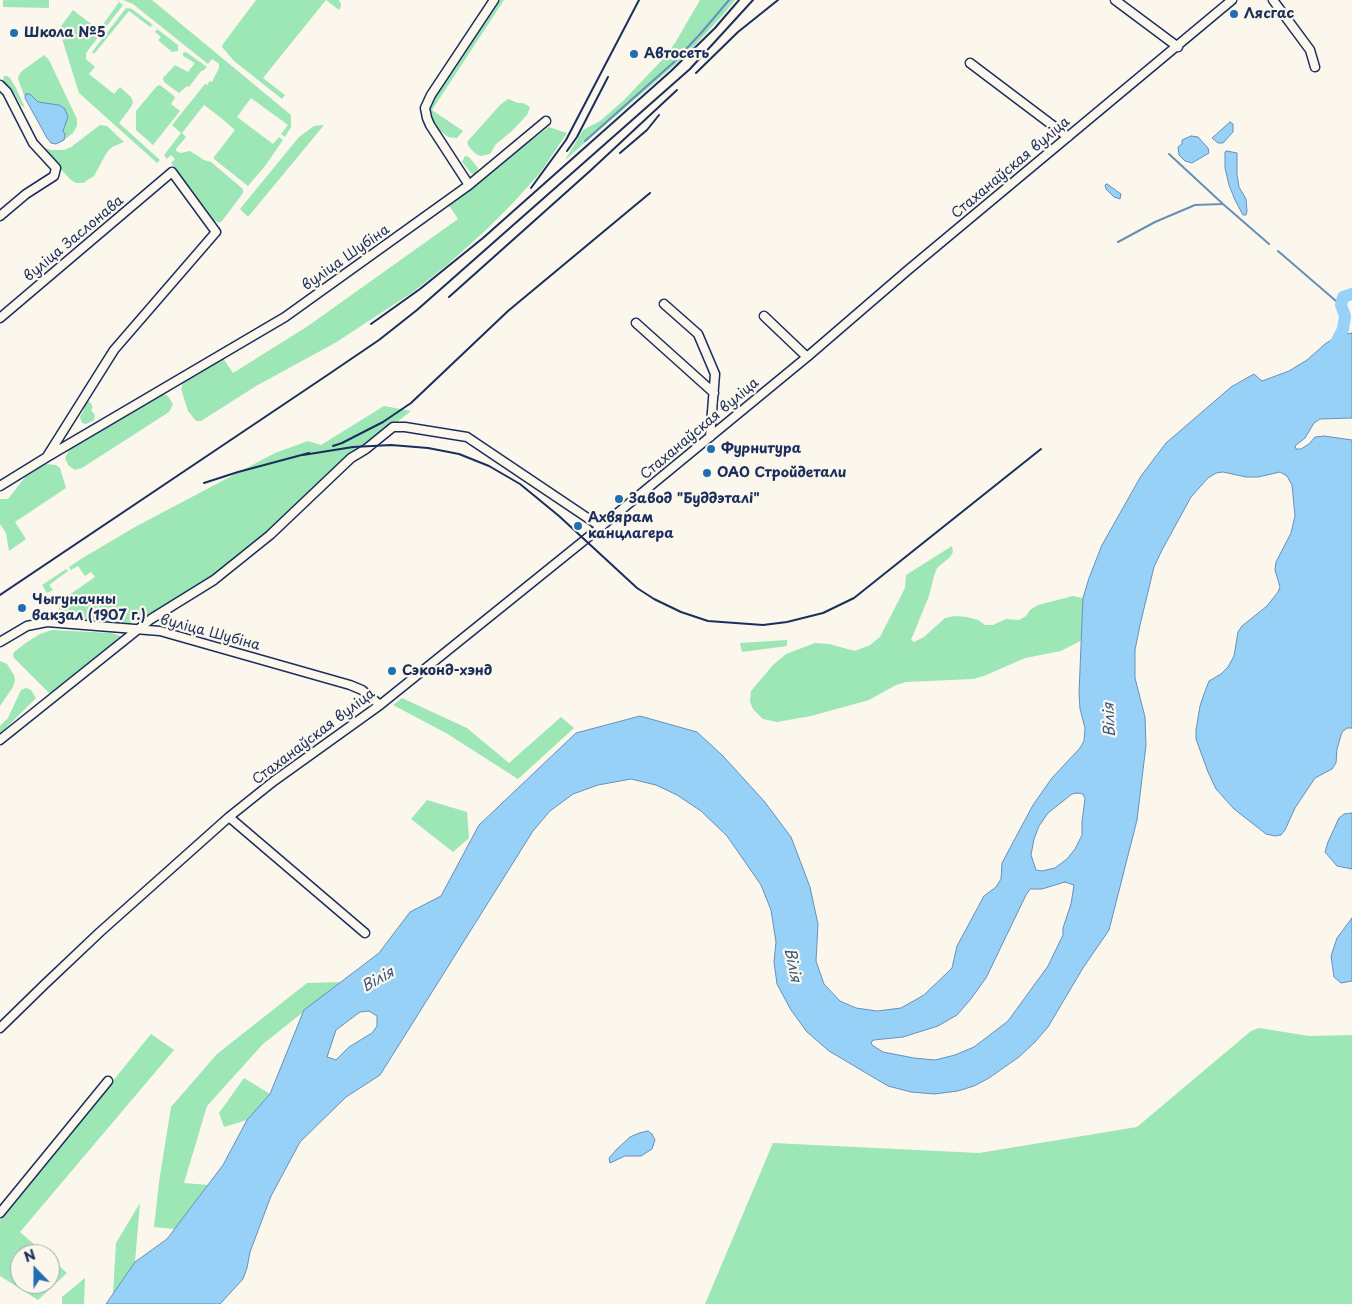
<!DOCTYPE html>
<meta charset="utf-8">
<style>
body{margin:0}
#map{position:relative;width:1352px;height:1304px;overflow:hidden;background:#fbf7ec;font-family:"Playpen Sans",sans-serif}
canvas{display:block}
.north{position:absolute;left:10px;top:1244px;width:50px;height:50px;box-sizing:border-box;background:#fbf7ec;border:1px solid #a1a7b3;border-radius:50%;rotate:338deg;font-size:14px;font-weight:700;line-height:20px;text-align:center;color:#1b2f5e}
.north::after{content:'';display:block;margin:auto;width:18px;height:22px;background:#1f6fb2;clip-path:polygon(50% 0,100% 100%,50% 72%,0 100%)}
</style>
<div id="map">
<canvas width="1352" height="1304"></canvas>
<div class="north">N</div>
</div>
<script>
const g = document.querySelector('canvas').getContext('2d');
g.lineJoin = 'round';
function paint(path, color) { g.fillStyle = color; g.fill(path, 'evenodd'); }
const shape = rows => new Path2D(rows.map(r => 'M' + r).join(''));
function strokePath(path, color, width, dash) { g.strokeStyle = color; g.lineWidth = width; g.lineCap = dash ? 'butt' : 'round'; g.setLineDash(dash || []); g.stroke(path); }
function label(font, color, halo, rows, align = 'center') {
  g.font = font + ' "Playpen Sans",sans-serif'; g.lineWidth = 4.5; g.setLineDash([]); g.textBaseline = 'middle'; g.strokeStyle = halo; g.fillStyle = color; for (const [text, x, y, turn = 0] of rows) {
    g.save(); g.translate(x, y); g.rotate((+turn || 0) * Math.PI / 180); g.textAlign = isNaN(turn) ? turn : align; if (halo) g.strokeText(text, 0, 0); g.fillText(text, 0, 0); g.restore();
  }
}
const green = shape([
 [3,0,49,0,49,8,3,7],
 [123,0,152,0,291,115,291,127,285,137,281,134,288,125,251,98,237,117,273,144,279,137,283,140,265,166,248,186,214,159,214,157,235,130,220,117,204,105,182,133,186,137,176,149,176,151,181,153,190,151,204,160,211,162,243,189,243,193,222,221,219,223,214,220,171,163,175,159,171,155,167,159,164,155,181,133,172,125,205,84,207,85,210,81,212,82,219,68,219,64,212,59,208,64,133,4],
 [256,0,339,0,341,4,341,6,339,10,326,0,263,78,285,95,282,99,234,61,222,47,223,44],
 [498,0,504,0,432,110,463,131,457,138,448,137,439,130,432,118,429,108,431,102],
 [700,0,735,0,722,16,685,56,565,160,583,130,600,121,624,100,662,60,675,43],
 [119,2,123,5,86,53,86,59,95,67,89,74,114,94,120,87,131,97,133,102,131,107,119,123,160,160,157,163,79,93,59,29,73,10,99,30],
 [126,8,132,9,153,25,150,27,129,11,94,54,92,52],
 [157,29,178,45,178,51,172,52,158,40,161,37,155,32],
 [186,52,207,67,203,71,202,70,189,87,187,86,179,93,164,82,163,78,175,65,188,72,195,63,183,56,183,53],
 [44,55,49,60,77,119,77,126,73,133,64,140,65,134,63,131,68,117,59,105,38,102,26,94,25,98,18,79,19,75,22,71],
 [4,76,7,76,10,78,16,88,25,108,21,105,11,88,3,81],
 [160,85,174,96,175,98,171,104,180,111,153,145,136,130,136,111,157,86],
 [508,99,518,103,523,103,530,107,527,115,512,131,496,144,490,154,481,156,476,154,469,147,467,142,500,105],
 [100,125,107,126,124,142,112,147,107,152,94,176,83,183,76,183,71,180,39,146,51,150,64,150,71,147],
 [324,125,248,217,240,209,299,137,314,126],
 [549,127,567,133,540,173,512,204,487,229,447,265,413,292,335,343,256,386,201,421,196,421,188,411,181,389,183,382,223,358,233,373,308,326,458,219,448,204],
 [465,156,469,157,478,168,476,173,472,174,462,162],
 [163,394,168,396,173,404,169,412,82,468,75,470,68,465,65,458,70,449],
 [89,401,93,407,91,410,95,415,94,420,86,424,82,423,80,417,84,410,84,403],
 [384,406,411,411,361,450,343,459,265,534,211,578,145,617,130,623,74,621,68,619,59,609,59,602,95,577,91,572,85,576,78,566,71,570,69,567,81,559,135,527,275,453,308,441,321,445],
 [46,464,56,465,60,468,66,488,15,522,26,539,9,551,6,533,0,524,0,499,8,499,26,476],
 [952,546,953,552,950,557,937,568,934,576,929,596,911,640,914,642,924,637,945,618,954,616,967,617,978,620,985,625,993,625,1006,619,1019,620,1026,616,1030,610,1038,605,1073,596,1083,598,1082,640,1061,651,1025,658,984,676,973,679,906,682,896,685,869,700,811,716,777,722,763,719,753,709,750,702,751,691,773,665,786,654,815,643,829,644,855,651,870,645,880,637,905,588,906,575],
 [66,569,68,571,49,585,53,590,47,593,42,585],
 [52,630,111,633,121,636,53,692,49,693,14,658,13,655,14,652,27,642,40,634],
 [787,640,787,646,742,652,740,643],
 [0,661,7,664,14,675,15,680,13,687,0,706],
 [26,688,31,690,36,698,0,734,0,726,8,718,21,690],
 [402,698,467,728,509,763,561,717,574,728,518,779,446,733,393,705],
 [427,800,467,812,469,838,453,852,411,819],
 [341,982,263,1044,207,1106,184,1183,208,1185,175,1229,154,1227,159,1182,171,1107,217,1054,307,983],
 [1259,1028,1309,1036,1352,1035,1352,1304,705,1304,773,1143,979,1153,1137,1127,1251,1031],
 [151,1034,174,1050,20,1232,45,1254,20,1254,20,1284,50,1284,50,1258,67,1273,38,1300,0,1276,0,1220],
 [244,1078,270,1094,247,1120,224,1127,219,1113],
 [140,1203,135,1262,113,1294,116,1243],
 [85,1278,84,1304,62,1304,62,1297]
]);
const water = shape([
 [26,94,30,94,38,102,59,105,65,109,68,117,63,131,65,134,64,140,56,144,51,143,47,138,25,98,26,94],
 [1230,122,1233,124,1233,132,1223,143,1218,143,1212,138,1230,122],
 [1191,136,1198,137,1208,148,1209,153,1192,163,1185,161,1179,155,1178,147,1182,144,1182,140,1191,136],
 [1227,151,1237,153,1237,174,1239,187,1246,199,1247,211,1246,215,1243,215,1235,200,1229,185,1225,168,1225,152,1227,151],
 [1107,184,1121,194,1120,199,1114,197,1106,189,1105,185,1107,184],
 [1352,333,1352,418,1320,419,1314,423,1305,438,1295,446,1296,449,1301,449,1309,444,1315,437,1324,436,1352,440,1352,728,1347,728,1342,732,1337,749,1336,763,1332,769,1315,778,1295,808,1285,830,1281,835,1275,836,1266,834,1234,809,1216,789,1208,772,1196,739,1196,730,1200,706,1204,694,1209,681,1221,674,1228,667,1234,656,1238,632,1242,626,1267,606,1278,592,1280,587,1275,570,1276,562,1291,533,1295,516,1292,485,1287,476,1280,472,1258,477,1246,477,1223,472,1216,473,1208,478,1191,497,1162,550,1154,567,1140,625,1135,650,1135,678,1145,717,1146,745,1137,820,1109,930,1083,968,1048,1027,1035,1042,1019,1057,989,1078,974,1086,958,1091,934,1094,911,1092,888,1086,829,1051,807,1032,791,1010,777,984,774,962,776,942,771,910,761,885,727,836,701,811,677,795,656,785,631,779,598,785,573,794,550,811,533,831,380,1075,346,1097,300,1142,271,1196,250,1252,247,1268,243,1279,220,1304,106,1304,135,1262,167,1239,223,1165,247,1120,270,1094,304,1010,379,953,410,912,441,896,479,825,576,733,640,716,697,732,723,756,764,801,791,837,810,887,818,924,816,961,824,984,840,1001,856,1008,877,1011,901,1008,924,995,952,968,957,946,984,896,996,887,1001,879,1002,863,1033,805,1052,778,1080,748,1084,741,1085,728,1080,709,1079,693,1083,598,1089,578,1102,545,1141,476,1166,443,1231,387,1254,374,1262,381,1289,371,1307,360,1325,344,1337,336,1352,333],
 [1077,793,1083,794,1085,799,1082,821,1082,835,1075,849,1067,859,1055,868,1042,871,1036,870,1031,855,1034,839,1039,826,1048,813,1072,794,1077,793],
 [1065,882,1074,885,1071,904,1063,928,1063,935,1048,966,1008,1021,974,1047,955,1055,935,1060,914,1058,883,1052,872,1045,871,1042,874,1040,903,1037,938,1026,957,1015,970,1000,986,978,1026,895,1030,889,1042,889,1065,882],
 [369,1011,377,1016,377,1026,372,1033,349,1047,336,1060,327,1057,336,1030,360,1012,369,1011],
 [1352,813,1352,869,1337,866,1325,852,1328,842,1339,818,1344,814,1352,813],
 [1352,918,1352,981,1341,983,1334,977,1331,956,1337,938,1352,918],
 [648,1131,652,1134,655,1140,652,1149,641,1156,625,1156,610,1163,609,1158,617,1149,630,1137,639,1133,648,1131]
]);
const stream = shape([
 [585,141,674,62,702,32,729,0],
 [1169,154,1223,204,1269,244],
 [1118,242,1155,222,1195,205,1222,204],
 [1278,251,1336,301]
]);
const river = shape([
 [1332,351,1343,329,1345,316,1341,305,1343,297,1352,294]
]);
const minor = shape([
 [1115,0,1178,47],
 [1273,0,1310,50,1315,67],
 [970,63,1068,137],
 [0,85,7,92,33,143,56,168,54,176,26,194,0,216],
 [469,185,430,125,427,118,425,108,431,95,494,0],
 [664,304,698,334,715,374,710,437],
 [764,316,807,357],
 [0,318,172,172,216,232,114,350,48,455],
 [636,323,714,393],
 [0,486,47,457,285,317,469,185,546,121],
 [0,642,27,626,47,622,160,631,350,685,362,690,380,705],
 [0,740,151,619,214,580,270,535,351,458,366,449,393,427,405,427,467,437,601,527],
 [229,817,365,933],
 [0,1028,44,985,100,932,229,817,274,781,380,705,581,543,807,357,908,270,1232,0],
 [0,1213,108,1081]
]);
const rail = shape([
 [696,73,738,32,778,0],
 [567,151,577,137,608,77],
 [620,153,647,130,659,115],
 [531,188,566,140,639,0],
 [449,297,590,171,677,90],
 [371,324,420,289,483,238,671,71,715,28,739,0],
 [333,446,342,443,383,422,411,403,508,311,650,193],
 [303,455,353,447,391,445,428,448,459,454,489,466,520,484,559,516,637,588,654,599,681,612,708,621,763,625,787,622,823,613,854,598,1041,449],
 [204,483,238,472,309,453],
 [0,595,326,376,379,340,417,310,690,69,753,0]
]);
const markers = [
 [1234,14,5,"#1f6fb2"],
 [14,33,5,"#1f6fb2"],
 [634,54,5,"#1f6fb2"],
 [711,449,5,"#1f6fb2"],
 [707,473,5,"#1f6fb2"],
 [619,499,5,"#1f6fb2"],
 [578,526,5,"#1f6fb2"],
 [22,608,5,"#1f6fb2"],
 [392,671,5,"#1f6fb2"]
];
const poiNames = [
 ["Лясгас",1244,14],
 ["Школа №5",24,33],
 ["Автосеть",644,54],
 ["Фурнитура",721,449],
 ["ОАО Стройдетали",717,473],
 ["Завод \"Буддэталі\"",629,499],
 ["Ахвярам",588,518],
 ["канцлагера",588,534],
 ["Чыгуначны",32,600],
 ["вакзал (1907 г.)",32,616],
 ["Сэконд-хэнд",402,671]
];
const streetNames = [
 ["Стаханаўская вуліца",1011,168,-40],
 ["вуліца Заслонава",74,239,-40],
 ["вуліца Шубіна",346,258,-35],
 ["Стаханаўская вуліца",700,429,-40],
 ["вуліца Шубіна",210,633,15],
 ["Стаханаўская вуліца",314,737,-37]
];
const waterNames = [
 ["Вілія",1110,720,-92],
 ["Вілія",792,965,79],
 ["Вілія",378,980,-29]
];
paint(green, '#9de6b5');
paint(water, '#98d1f7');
strokePath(water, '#6690ba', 1);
strokePath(stream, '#6690ba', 2);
strokePath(river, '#98d1f7', 12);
strokePath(minor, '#1b2f5e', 11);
strokePath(minor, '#fbf7ec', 8);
strokePath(rail, '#1b2f5e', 2);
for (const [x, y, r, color] of markers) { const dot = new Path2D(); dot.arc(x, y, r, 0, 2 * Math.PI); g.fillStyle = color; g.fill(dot); strokePath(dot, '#fbf7ec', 2); }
label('bold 14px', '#1b2f5e', '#fbf7ec', poiNames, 'left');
label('14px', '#1b2f5e', '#fbf7ec', streetNames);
label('italic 15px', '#3a5884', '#fbf7ec', waterNames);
</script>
